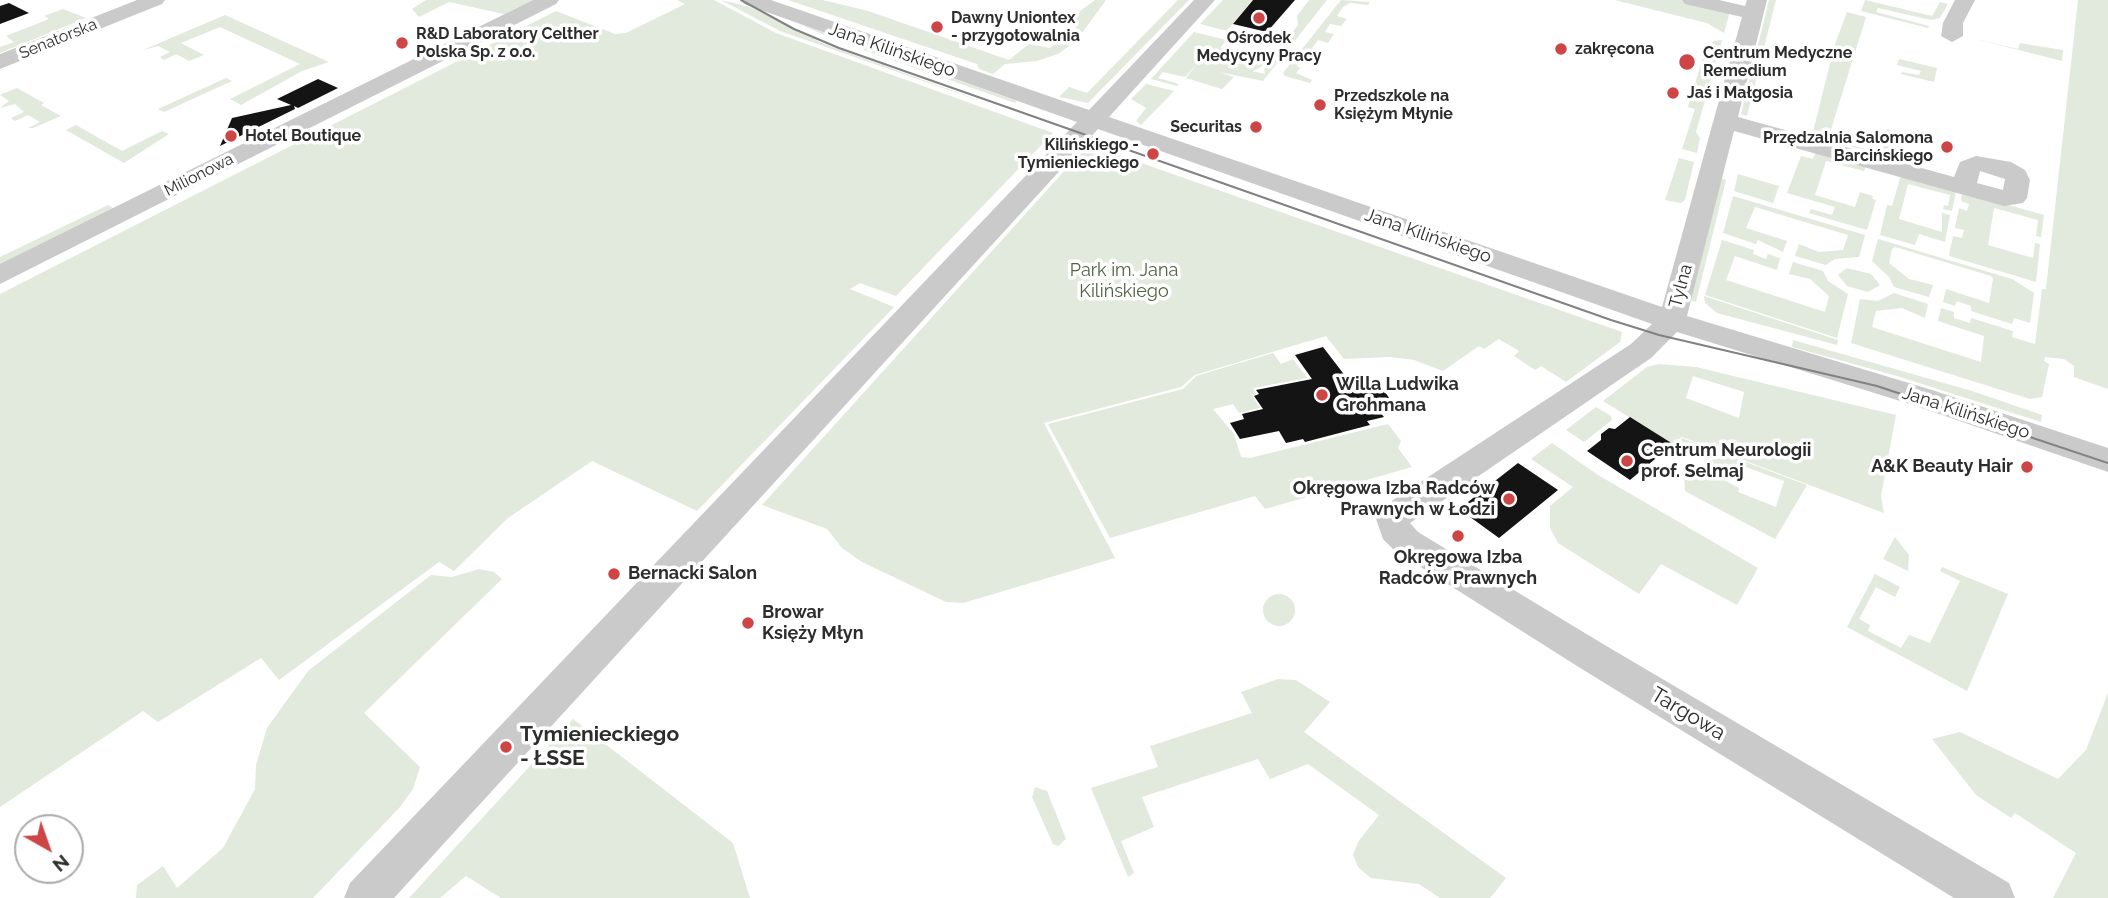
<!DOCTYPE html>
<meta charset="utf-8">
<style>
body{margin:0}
#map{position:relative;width:2108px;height:898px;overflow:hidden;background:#fff;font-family:Raleway,sans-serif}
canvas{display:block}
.north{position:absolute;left:14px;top:814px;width:70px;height:70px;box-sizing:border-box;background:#fff;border:2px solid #ababab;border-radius:50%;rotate:140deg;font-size:19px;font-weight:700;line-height:28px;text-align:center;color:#2d2d2d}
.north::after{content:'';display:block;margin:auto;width:24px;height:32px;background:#ce4546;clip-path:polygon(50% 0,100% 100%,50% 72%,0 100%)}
</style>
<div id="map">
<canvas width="2108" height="898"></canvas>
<div class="north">N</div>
</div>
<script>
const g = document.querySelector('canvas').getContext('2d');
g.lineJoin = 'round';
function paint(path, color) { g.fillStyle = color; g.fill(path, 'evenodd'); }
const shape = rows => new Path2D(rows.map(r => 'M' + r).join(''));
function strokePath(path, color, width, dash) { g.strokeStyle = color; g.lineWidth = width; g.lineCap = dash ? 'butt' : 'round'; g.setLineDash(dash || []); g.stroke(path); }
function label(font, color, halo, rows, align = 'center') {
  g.font = font + ' Raleway,sans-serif'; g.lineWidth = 7; g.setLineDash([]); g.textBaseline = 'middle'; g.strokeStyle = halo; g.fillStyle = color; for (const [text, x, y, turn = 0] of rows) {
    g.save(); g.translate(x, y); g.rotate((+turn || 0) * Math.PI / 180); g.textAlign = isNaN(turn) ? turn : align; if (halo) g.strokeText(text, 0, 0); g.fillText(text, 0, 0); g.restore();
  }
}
const green = shape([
 [426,0,533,0,504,14,449,2,419,17,412,9],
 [677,0,714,0,776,33,1053,133,896,296,860,283,850,289,894,307,697,511,592,461,508,518,454,571,439,562,279,680,261,658,158,722,143,711,0,807,0,294,556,11,615,34,626,33,685,4],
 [721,0,750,7,822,43,1006,110,780,31],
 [788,0,823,0,868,11,1009,60,1029,44,1050,48,1077,28,1064,23,1095,0,1106,0,1077,40,1058,54,1037,61,1005,64,993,74,979,69,977,64],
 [1178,0,1189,0,1088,103,1059,97,1069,87,1087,93],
 [1223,0,1252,0,1227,31,1200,24],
 [1309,0,1327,0,1263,81,1219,72,1234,77,1222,89,1186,78,1196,65,1185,77,1163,72,1158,78,1179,84,1177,86,1151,79,1194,32,1226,40,1220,48,1267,60,1260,68,1252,71,1265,74,1264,69,1298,25,1297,16],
 [1341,0,1370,2,1368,5,1350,3,1343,7,1337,16,1347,19,1341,26,1330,24,1325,32,1334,34,1328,43,1318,40,1312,48,1322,51,1316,59,1305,56,1297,66,1300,68,1296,73,1312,80,1310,83,1285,76,1283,73],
 [1615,0,1682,0,1730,11,1724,33,1707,23],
 [1769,0,1776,0,1747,116,1741,114],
 [1865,0,1932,16,1940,2,1948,4,1940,18,1931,20,1878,8,1876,12,1929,26,1928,28,1861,11],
 [2078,0,2108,0,2108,389,2074,377,2074,366,2064,359,2045,357,2044,361,2049,364,2042,397,2030,399,1851,343,1860,299,1878,301,1894,293,1928,304,1925,318,1902,308,1876,311,1872,327,1981,362,1984,336,1938,321,1941,308,1954,312,1954,318,1970,323,1971,318,2013,331,2012,337,2035,344,2042,289,2046,289],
 [63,9,86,18,0,53,0,47,14,42,6,36,49,19,44,16],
 [1847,12,1866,17,1828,139,1880,153,1887,129,1904,134,1897,159,1812,136,1834,47],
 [225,15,329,62,302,71,241,105,230,99,300,64,220,27,181,43,204,55,189,61,176,54,164,60,160,57,170,52,158,46,143,50],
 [797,23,1017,101,1015,103,838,41],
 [1972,38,2018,49,2020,43,2063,50,2062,61],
 [1722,40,1696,132,1700,138,1697,153,1682,149,1695,109,1688,107,1706,47,1711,48,1713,41],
 [1899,59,1937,68,1934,82,1901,74,1902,72,1919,75,1921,71,1897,65],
 [226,78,232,81,164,112,158,109],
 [1146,84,1174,91,1141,125,1136,121,1146,108,1131,99],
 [17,88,44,103,41,105,61,116,33,128,28,128,40,122,28,115,15,121,11,118,24,112,15,104,0,108,9,101,0,95],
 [76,125,122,151,162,131,169,134,124,163,66,130],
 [1093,146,1622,332,1620,342,1566,382,1541,366,1535,370,1514,356,1519,351,1499,339,1484,349,1479,346,1443,371,1414,360,1390,357,1344,359,1326,336,1195,375,1181,387,1044,423,1115,558,963,603,946,602,862,562,842,548,827,529,762,505,1086,147],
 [1816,151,1866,165,1864,171,1826,161,1815,195,1855,207,1860,192,1873,196,1872,199,1876,200,1867,230,1809,213,1811,209,1832,215,1835,207,1787,193,1801,156,1813,159],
 [1679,158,1694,162,1685,200,1681,203,1665,200],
 [1738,174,1779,186,1773,203,1734,191],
 [1901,175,1956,190,1952,211,1943,209,1944,205,1948,206,1950,195,1908,184,1899,219,1942,232,1942,213,1950,215,1945,242,1919,234,1915,245,1880,235,1887,205,1892,206],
 [1718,178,1726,180,1696,302,1689,300],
 [1962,192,2044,215,2041,237,2036,236,2038,220,1994,208,1988,245,2033,258,2035,243,2040,244,2036,282,1949,256,1953,236,1962,238,1964,230,1955,228,1959,208,1967,211,1969,204,1961,201],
 [1733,196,1865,235,1859,257,1835,259,1826,265,1795,256,1799,244,1819,252,1843,250,1848,235,1755,207,1746,228,1787,241,1783,252,1758,240,1756,244,1723,233],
 [108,205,116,210,0,267,0,257],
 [1878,239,2012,279,2034,293,2030,323,2014,318,2012,324,1971,311,1971,306,1957,301,1955,306,1943,302,1946,289,1989,303,1993,279,1991,276,1895,247,1892,249,1889,263,1909,279,1933,285,1929,297,1894,287,1889,277,1872,261],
 [1722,240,1754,250,1753,254,1766,259,1768,254,1780,258,1777,270,1735,256,1726,280,1825,312,1829,296,1810,279,1789,274,1793,262,1823,271,1828,281,1848,294,1837,338,1705,295],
 [1847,268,1871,274,1880,285,1868,292,1847,286,1838,275],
 [1704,296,1838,340,1837,345,1717,313,1705,303],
 [1793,340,1972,391,2042,415,2041,422,1897,376,1792,347],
 [1273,353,1281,364,1293,359,1307,378,1253,388,1256,394,1252,395,1260,408,1239,413,1233,404,1213,409,1234,434,1241,457,1250,458,1388,424,1401,441,1398,448,1412,467,1265,509,1255,496,1110,538,1048,424,1183,389,1196,376],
 [1659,364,1696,367,1896,415,1881,496,1884,513,1682,437,1673,444,1603,401,1647,367],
 [1693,376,1744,392,1739,418,1686,398],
 [1596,407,1611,416,1612,420,1584,442,1566,430],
 [1682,438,1807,485,1775,539,1685,491,1684,474,1699,467,1739,488,1738,492,1776,507,1784,481,1746,467,1740,484,1710,465,1714,455,1679,443],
 [1552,443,1598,475,1758,568,1737,605,1661,564,1639,594,1558,543,1550,528,1550,506,1573,487,1531,459],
 [1895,537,1909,555,1908,571,1883,559],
 [1942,567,2008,594,1967,691,1847,627,1875,574,1900,587,1895,597,1876,587,1859,619,1870,625,1868,631,1901,648,1909,635,1930,643,1960,581,1940,571],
 [479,569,494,572,502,579,364,713,420,767,413,789,400,807,313,898,136,898,137,885,163,866,177,888,223,848,255,789,256,765,267,728,308,671,431,575,452,577],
 '1263 610a16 16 0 1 1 32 0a16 16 0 1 1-32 0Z',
 [1278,679,1296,680,1330,702,1304,732,1506,878,1490,898,1440,898,1419,884,1371,878,1358,867,1353,855,1358,842,1379,815,1308,764,1270,779,1258,759,1142,797,1154,827,1121,841,1134,873,1128,877,1091,788,1158,767,1150,746,1252,713,1241,692],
 [2108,693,2108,898,2053,898,2076,853,2015,813,2011,818,1976,795,1932,739,1960,732,2058,779,2086,750],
 [573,719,733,843,750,898,501,898,466,876,440,898,409,898],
 [1035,787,1047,791,1066,839,1058,846,1053,844,1032,797]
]);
const building = shape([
 [1253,0,1295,0,1267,32,1233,24],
 [9,3,29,13,0,24,0,6],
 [318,79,338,88,298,108,294,106,295,109,220,146,232,118,291,105,277,99],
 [1323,347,1346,377,1352,376,1360,386,1378,382,1392,402,1375,406,1384,417,1367,421,1370,425,1305,442,1303,439,1286,443,1279,431,1240,439,1230,423,1244,419,1242,414,1263,409,1254,396,1259,394,1256,390,1312,379,1295,355],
 [1630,417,1673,444,1630,480,1587,451,1601,440,1601,434,1609,428,1615,429],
 [1518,463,1558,490,1499,538,1459,509]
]);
const minor = shape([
 [137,0,165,0,162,4,0,69,0,54,137,0],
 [533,0,559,0,556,4,0,284,0,264,533,0],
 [741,0,771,0,1089,110,1194,0,1215,0,1109,117,1662,307,1742,17,1685,4,1682,0,1719,0,1745,6,1747,0,1767,0,1738,117,1954,177,1960,162,1976,156,2011,162,2025,170,2030,180,2027,198,2023,203,2004,206,1734,131,1687,316,1932,390,2108,448,2108,472,1910,404,1677,332,1651,358,1410,523,1418,532,1603,644,2009,883,2015,898,1954,898,1577,666,1394,550,1383,539,1376,519,1393,500,1631,344,1652,324,1098,129,394,898,344,898,350,883,1077,122,744,4,741,0],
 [1980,171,2005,179,2003,190,1977,183,1980,171],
 [1955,0,1975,0,1963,23,1963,36,1952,42,1941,36,1943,23,1955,0]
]);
const tram = shape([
 [741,0,794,29,839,48,1611,320,1659,335,1877,386,2108,463]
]);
const markers = [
 [1259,18,7,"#ce4546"],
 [937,27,7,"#ce4546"],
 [402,43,7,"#ce4546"],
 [1561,49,7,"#ce4546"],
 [1687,62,9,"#ce4546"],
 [1673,93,7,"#ce4546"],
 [1320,105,7,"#ce4546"],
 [1256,127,7,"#ce4546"],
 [231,136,7,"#ce4546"],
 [1947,147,7,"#ce4546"],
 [1153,154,7,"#ce4546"],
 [1322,395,7,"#ce4546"],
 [1627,461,7,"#ce4546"],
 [2027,467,7,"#ce4546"],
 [1509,499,7,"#ce4546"],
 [1458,536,7,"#ce4546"],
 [614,574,7,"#ce4546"],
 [748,623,7,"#ce4546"],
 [506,747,7,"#ce4546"]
];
const farPoinames = [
 ["Dawny Uniontex",951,18],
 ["- przygotowalnia",951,36],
 ["R&D Laboratory Celther",416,34],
 ["Polska Sp. z o.o.",416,52],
 ["Ośrodek",1259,38,"center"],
 ["Medycyny Pracy",1259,56,"center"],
 ["zakręcona",1575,49],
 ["Centrum Medyczne",1703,53],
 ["Remedium",1703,71],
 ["Jaś i Małgosia",1687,93],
 ["Przedszkole na",1334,96],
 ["Księżym Młynie",1334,114],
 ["Securitas",1242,127,"right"],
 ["Hotel Boutique",245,136],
 ["Przędzalnia Salomona",1933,138,"right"],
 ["Barcińskiego",1933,156,"right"],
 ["Kilińskiego -",1139,145,"right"],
 ["Tymienieckiego",1139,163,"right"]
];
const farStreetnames = [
 ["Senatorska",58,39,-22],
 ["Milionowa",199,175,-27]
];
const streetNames = [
 ["Jana Kilińskiego",892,50,19],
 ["Jana Kilińskiego",1428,236,19],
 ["Tylna",1681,286,-75],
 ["Jana Kilińskiego",1966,413,18]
];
const parkNames = [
 ["Park im. Jana",1124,271],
 ["Kilińskiego",1124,292]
];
const poiNames = [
 ["Willa Ludwika",1336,385],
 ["Grohmana",1336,406],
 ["Centrum Neurologii",1641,451],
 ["prof. Selmaj",1641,472],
 ["A&K Beauty Hair",2013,467,"right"],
 ["Okręgowa Izba Radców",1495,489,"right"],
 ["Prawnych w Łodzi",1495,510,"right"],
 ["Okręgowa Izba",1458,558,"center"],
 ["Radców Prawnych",1458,579,"center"],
 ["Bernacki Salon",628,574],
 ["Browar",762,613],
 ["Księży Młyn",762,634]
];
const nearStreetnames = [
 ["Targowa",1688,714,31]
];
const nearPoinames = [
 ["Tymienieckiego",520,735],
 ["- ŁSSE",520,759]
];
paint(green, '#e2e9dd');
paint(building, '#141414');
paint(minor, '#cacaca');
strokePath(tram, '#828282', 2);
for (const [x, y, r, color] of markers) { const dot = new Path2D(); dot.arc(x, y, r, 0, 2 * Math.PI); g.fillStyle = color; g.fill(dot); strokePath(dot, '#fff', 2.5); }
label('bold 16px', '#2d2d2d', '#fff', farPoinames, 'left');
label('16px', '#2d2d2d', '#fff', farStreetnames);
label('18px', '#2d2d2d', '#fff', streetNames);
label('18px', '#4e6340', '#fff', parkNames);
label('bold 18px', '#2d2d2d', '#fff', poiNames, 'left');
label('21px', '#2d2d2d', '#fff', nearStreetnames);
label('bold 21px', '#2d2d2d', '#fff', nearPoinames, 'left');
</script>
